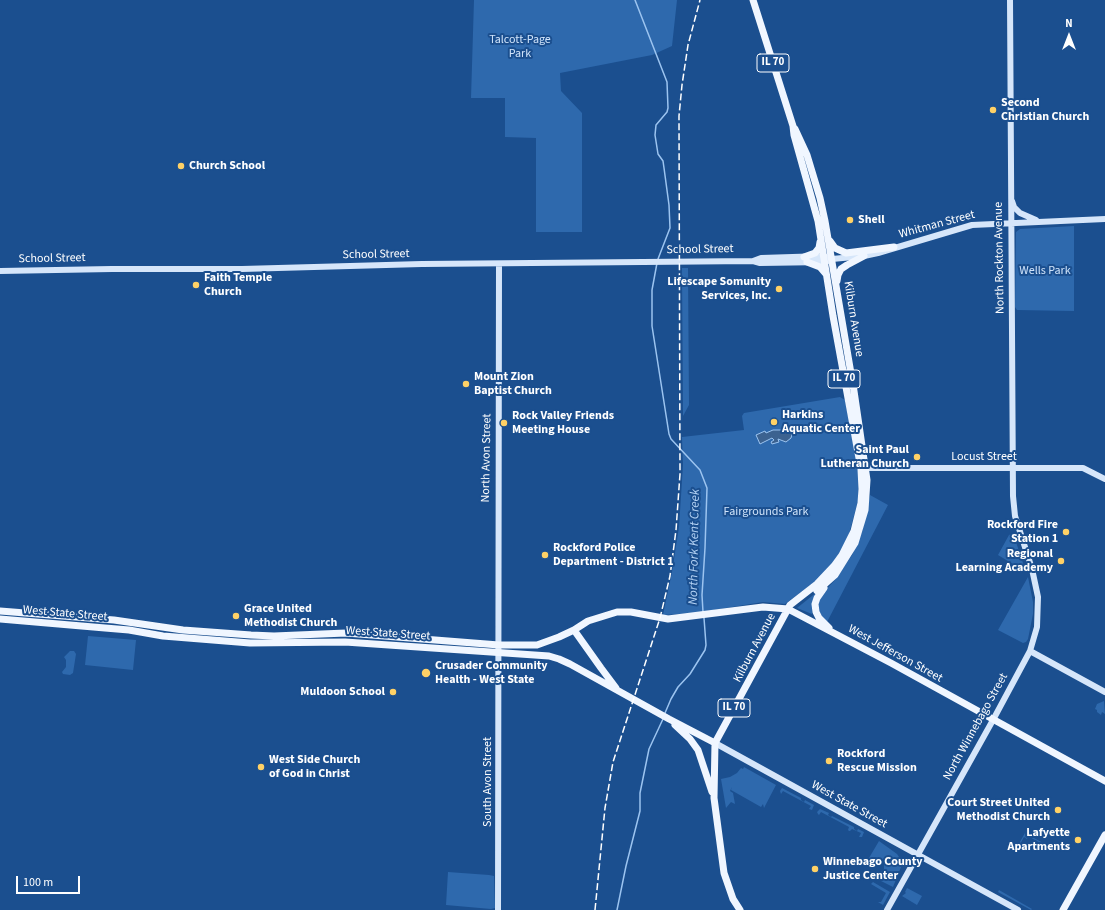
<!DOCTYPE html>
<style>
body{margin:0}
#map{position:relative;width:1105px;height:910px;overflow:hidden;background:#1b4f8f;font-family:"Source Sans 3",sans-serif}
canvas{display:block}
.north{position:absolute;left:1049px;top:16px;width:40px;height:40px;-webkit-text-stroke:3px #1b4f8f;paint-order:stroke;rotate:0deg;font-size:11px;font-weight:700;line-height:16px;text-align:center;color:#fff}
.north::after{content:'';display:block;margin:auto;width:14px;height:18px;background:#fff;clip-path:polygon(50% 0,100% 100%,50% 72%,0 100%)}
.scale{position:absolute;left:16px;top:876px;width:64px;height:18px;box-sizing:border-box;border:2px solid #fff;border-top:0;padding-left:5px;font-size:12px;line-height:14px;white-space:nowrap;color:#fff;-webkit-text-stroke:3px #1b4f8f;paint-order:stroke}
</style>
<div id="map">
<canvas width="1105" height="910"></canvas>
<div class="north">N</div>
<div class="scale">100 m</div>
</div>
<script>
const g = document.querySelector('canvas').getContext('2d');
g.lineJoin = 'round';
function paint(path, color) { g.fillStyle = color; g.fill(path, 'evenodd'); }
const shape = rows => new Path2D(rows.map(r => 'M' + r).join(''));
function strokePath(path, color, width, dash) { g.strokeStyle = color; g.lineWidth = width; g.lineCap = dash ? 'butt' : 'round'; g.setLineDash(dash || []); g.stroke(path); }
function label(font, color, halo, rows, align = 'center') {
  g.font = font + ' "Source Sans 3",sans-serif'; g.lineWidth = 4; g.setLineDash([]); g.textBaseline = 'middle'; g.strokeStyle = halo; g.fillStyle = color; for (const [text, x, y, turn = 0] of rows) {
    g.save(); g.translate(x, y); g.rotate((+turn || 0) * Math.PI / 180); g.textAlign = isNaN(turn) ? turn : align; if (halo) g.strokeText(text, 0, 0); g.fillText(text, 0, 0); g.restore();
  }
}
const green = shape([
 [474,0,677,0,672,46,652,55,560,73,561,91,582,113,582,232,536,232,536,138,505,137,505,98,471,98],
 [1074,226,1074,311,1017,310,1015,307,1016,232,1020,229],
 [682,268,688,268,689,405,683,416],
 [840,397,845,400,859,476,858,501,849,534,844,547,825,574,785,604,763,602,695,613,663,615,672,572,679,527,683,465,682,437,744,430,742,416,744,413],
 [870,495,888,505,827,622,819,614,818,601,819,597,835,580,852,555,862,532],
 [1011,534,1014,536,1026,572,998,555,1009,535],
 [1028,577,1033,602,1033,614,1028,639,1026,642,1023,643,998,630],
 [822,588,812,604,812,614,797,608],
 [88,636,136,640,133,670,85,665],
 [70,651,74,651,76,654,73,673,70,675,63,674,62,672,66,667,66,660,64,657],
 [1104,701,1105,714,1102,712,1101,715,1097,712,1097,710,1095,709,1097,704],
 [744,767,776,785,764,808,763,804,761,807,731,790,732,787,730,791,733,793,735,804,731,802,726,808,721,779,730,777,737,773,741,768,743,769],
 [782,788,801,798,801,800,804,802,805,800,814,805,812,810,809,809,811,806,783,791,781,794,780,791],
 [820,809,829,813,828,815,831,817,832,816,854,827,854,829,857,831,858,829,864,832,862,837,859,837,861,833,852,829,850,831,849,831,848,830,849,827,821,812,819,815,818,814,817,812],
 [1025,833,1052,848,1051,849,1028,836,1027,839,1024,837,1019,846,1021,849,1017,847],
 [879,841,897,854,901,860,901,867,893,887,875,878,876,872,878,873,879,877,883,879,884,878,880,876,879,873,884,869,884,863,879,860,873,862,869,858],
 [448,872,489,875,494,876,495,908,491,909,446,905],
 [873,882,890,892,883,905,878,902,881,902,886,893,871,884],
 [907,888,922,896,917,905,902,896,906,893,905,892],
 [999,890,1032,909,1031,910,998,892]
]);
const water = shape([
 [787,427,791,430,792,434,791,438,786,442,778,439,779,442,772,444,771,442,774,440,772,438,760,444,756,435,765,431,766,433,773,430,784,430,787,427]
]);
const stream = shape([
 [635,0,667,82,668,108,667,112,656,125,655,135,658,154,663,161,664,168,669,205,670,228,658,259],
 [657,263,652,290,652,326,669,434,671,439,700,470,707,488,705,548,702,595,703,612],
 [665,713,671,699,678,687,690,674,705,650,706,645,704,618],
 [617,910,626,866,640,811,640,793,649,749,663,719]
]);
const secondary = shape([
 [1012,201,1014,207,1020,213,1036,220],
 [753,261,760,263,825,262,828,261],
 [0,271,112,269,242,269,422,264,753,261,761,258,824,256,832,259,864,256,878,253,972,225,1105,219],
 [862,468,1083,468,1105,479],
 [1030,651,1105,692],
 [715,743,1018,910],
 [498,910,499,264],
 [887,910,993,720,1030,651,1037,627,1038,597,1032,569,1015,516,1013,496,1010,0]
]);
const primary = shape([
 [795,129,807,155,820,198,825,221,854,391,867,480,865,510,855,543,835,575,817,591],
 [830,241,835,248,846,253,894,247],
 [804,257,815,253,819,248,820,242],
 [807,262,820,267,826,274],
 [837,281,838,275,841,269,847,265,864,256],
 [824,588,817,598,815,604,816,612,819,618,829,628],
 [0,611,114,620,183,630,251,635,274,636,346,633,499,645,537,645,559,637,574,630,588,621,617,612,631,612,668,619,763,607,788,609,891,663,1105,781],
 [0,619,105,628,129,630,163,636,250,643,345,642,549,656,559,659,570,664,669,719,715,743],
 [574,630,601,668,616,688],
 [675,725,690,739,698,750,712,792],
 [740,910,733,899,724,873,714,798,715,743,790,605,817,584,834,566,842,555,854,531,861,503,862,489,861,469,833,316,818,221,794,135,793,126,753,0],
 [1063,910,1105,835]
]);
const rail = shape([
 [595,910,605,808,613,762,660,618,670,576,676,530,680,474,679,116,682,85,688,45,700,0]
]);
const markers = [
 [993,110,4,"#ffd166"],
 [181,166,4,"#ffd166"],
 [850,220,4,"#ffd166"],
 [196,285,4,"#ffd166"],
 [779,289,4,"#ffd166"],
 [466,384,4,"#ffd166"],
 [774,422,4,"#ffd166"],
 [504,423,4,"#ffd166"],
 [917,457,4,"#ffd166"],
 [1066,532,4,"#ffd166"],
 [545,555,4,"#ffd166"],
 [1061,561,4,"#ffd166"],
 [236,616,4,"#ffd166"],
 [426,673,5,"#ffd166"],
 [393,692,4,"#ffd166"],
 [829,761,4,"#ffd166"],
 [261,767,4,"#ffd166"],
 [1058,810,4,"#ffd166"],
 [1078,840,4,"#ffd166"],
 [815,869,4,"#ffd166"]
];
const shields = [
 [773,63,32],
 [844,379,32],
 [734,708,32]
];
const shieldNames = [
 ["IL 70",773,63],
 ["IL 70",844,379],
 ["IL 70",734,708]
];
const parkNames = [
 ["Talcott-Page",520,40],
 ["Park",520,54],
 ["Wells Park",1045,271],
 ["Fairgrounds Park",766,512]
];
const poiNames = [
 ["Second",1001,103],
 ["Christian Church",1001,117],
 ["Church School",189,166],
 ["Shell",858,220],
 ["Faith Temple",204,278],
 ["Church",204,292],
 ["Lifescape Somunity",771,282,"right"],
 ["Services, Inc.",771,296,"right"],
 ["Mount Zion",474,377],
 ["Baptist Church",474,391],
 ["Harkins",782,415],
 ["Aquatic Center",782,429],
 ["Rock Valley Friends",512,416],
 ["Meeting House",512,430],
 ["Saint Paul",909,450,"right"],
 ["Lutheran Church",909,464,"right"],
 ["Rockford Fire",1058,525,"right"],
 ["Station 1",1058,539,"right"],
 ["Rockford Police",553,548],
 ["Department - District 1",553,562],
 ["Regional",1053,554,"right"],
 ["Learning Academy",1053,568,"right"],
 ["Grace United",244,609],
 ["Methodist Church",244,623],
 ["Crusader Community",435,666],
 ["Health - West State",435,680],
 ["Muldoon School",385,692,"right"],
 ["Rockford",837,754],
 ["Rescue Mission",837,768],
 ["West Side Church",269,760],
 ["of God in Christ",269,774],
 ["Court Street United",1050,803,"right"],
 ["Methodist Church",1050,817,"right"],
 ["Lafyette",1070,833,"right"],
 ["Apartments",1070,847,"right"],
 ["Winnebago County",823,862],
 ["Justice Center",823,876]
];
const streetNames = [
 ["Whitman Street",937,225,-15],
 ["School Street",700,250,-1],
 ["School Street",376,255,-1],
 ["North Rockton Avenue",1000,258,-91],
 ["School Street",52,259,-1],
 ["Kilburn Avenue",853,319,81],
 ["Locust Street",984,457],
 ["North Avon Street",487,458,-89],
 ["West State Street",65,614,5],
 ["West State Street",388,634,4],
 ["Kilburn Avenue",755,648,-62],
 ["West Jefferson Street",895,654,29],
 ["North Winnebago Street",976,727,-61],
 ["South Avon Street",488,782,-90],
 ["West State Street",849,805,29]
];
const waterNames = [
 ["North Fork Kent Creek",695,547,-89]
];
paint(green, '#2e69ad');
paint(water, '#3c6290');
strokePath(water, '#9cc4f0', 1);
strokePath(stream, '#9cc4f0', 1.5);
strokePath(secondary, '#d6e6fa', 6);
strokePath(primary, '#f0f6ff', 7);
strokePath(rail, '#fff', 1.5, [7, 3]);
for (const [x, y, r, color] of markers) { const dot = new Path2D(); dot.arc(x, y, r, 0, 2 * Math.PI); g.fillStyle = color; g.fill(dot); strokePath(dot, '#1b4f8f', 1.5); }
for (const [x, y, w] of shields) { const box = new Path2D(); box.roundRect(x - w / 2, y - 9, w, 18, 3); g.fillStyle = '#1b4f8f'; g.fill(box); strokePath(box, '#fff', 1); }
label('bold 11px', '#fff', null, shieldNames);
label('12px', '#cfe3fa', '#1b4f8f', parkNames);
label('bold 12px', '#fff', '#1b4f8f', poiNames, 'left');
label('12px', '#fff', '#1b4f8f', streetNames);
label('italic 13px', '#b5d3f5', '#1b4f8f', waterNames);
</script>
